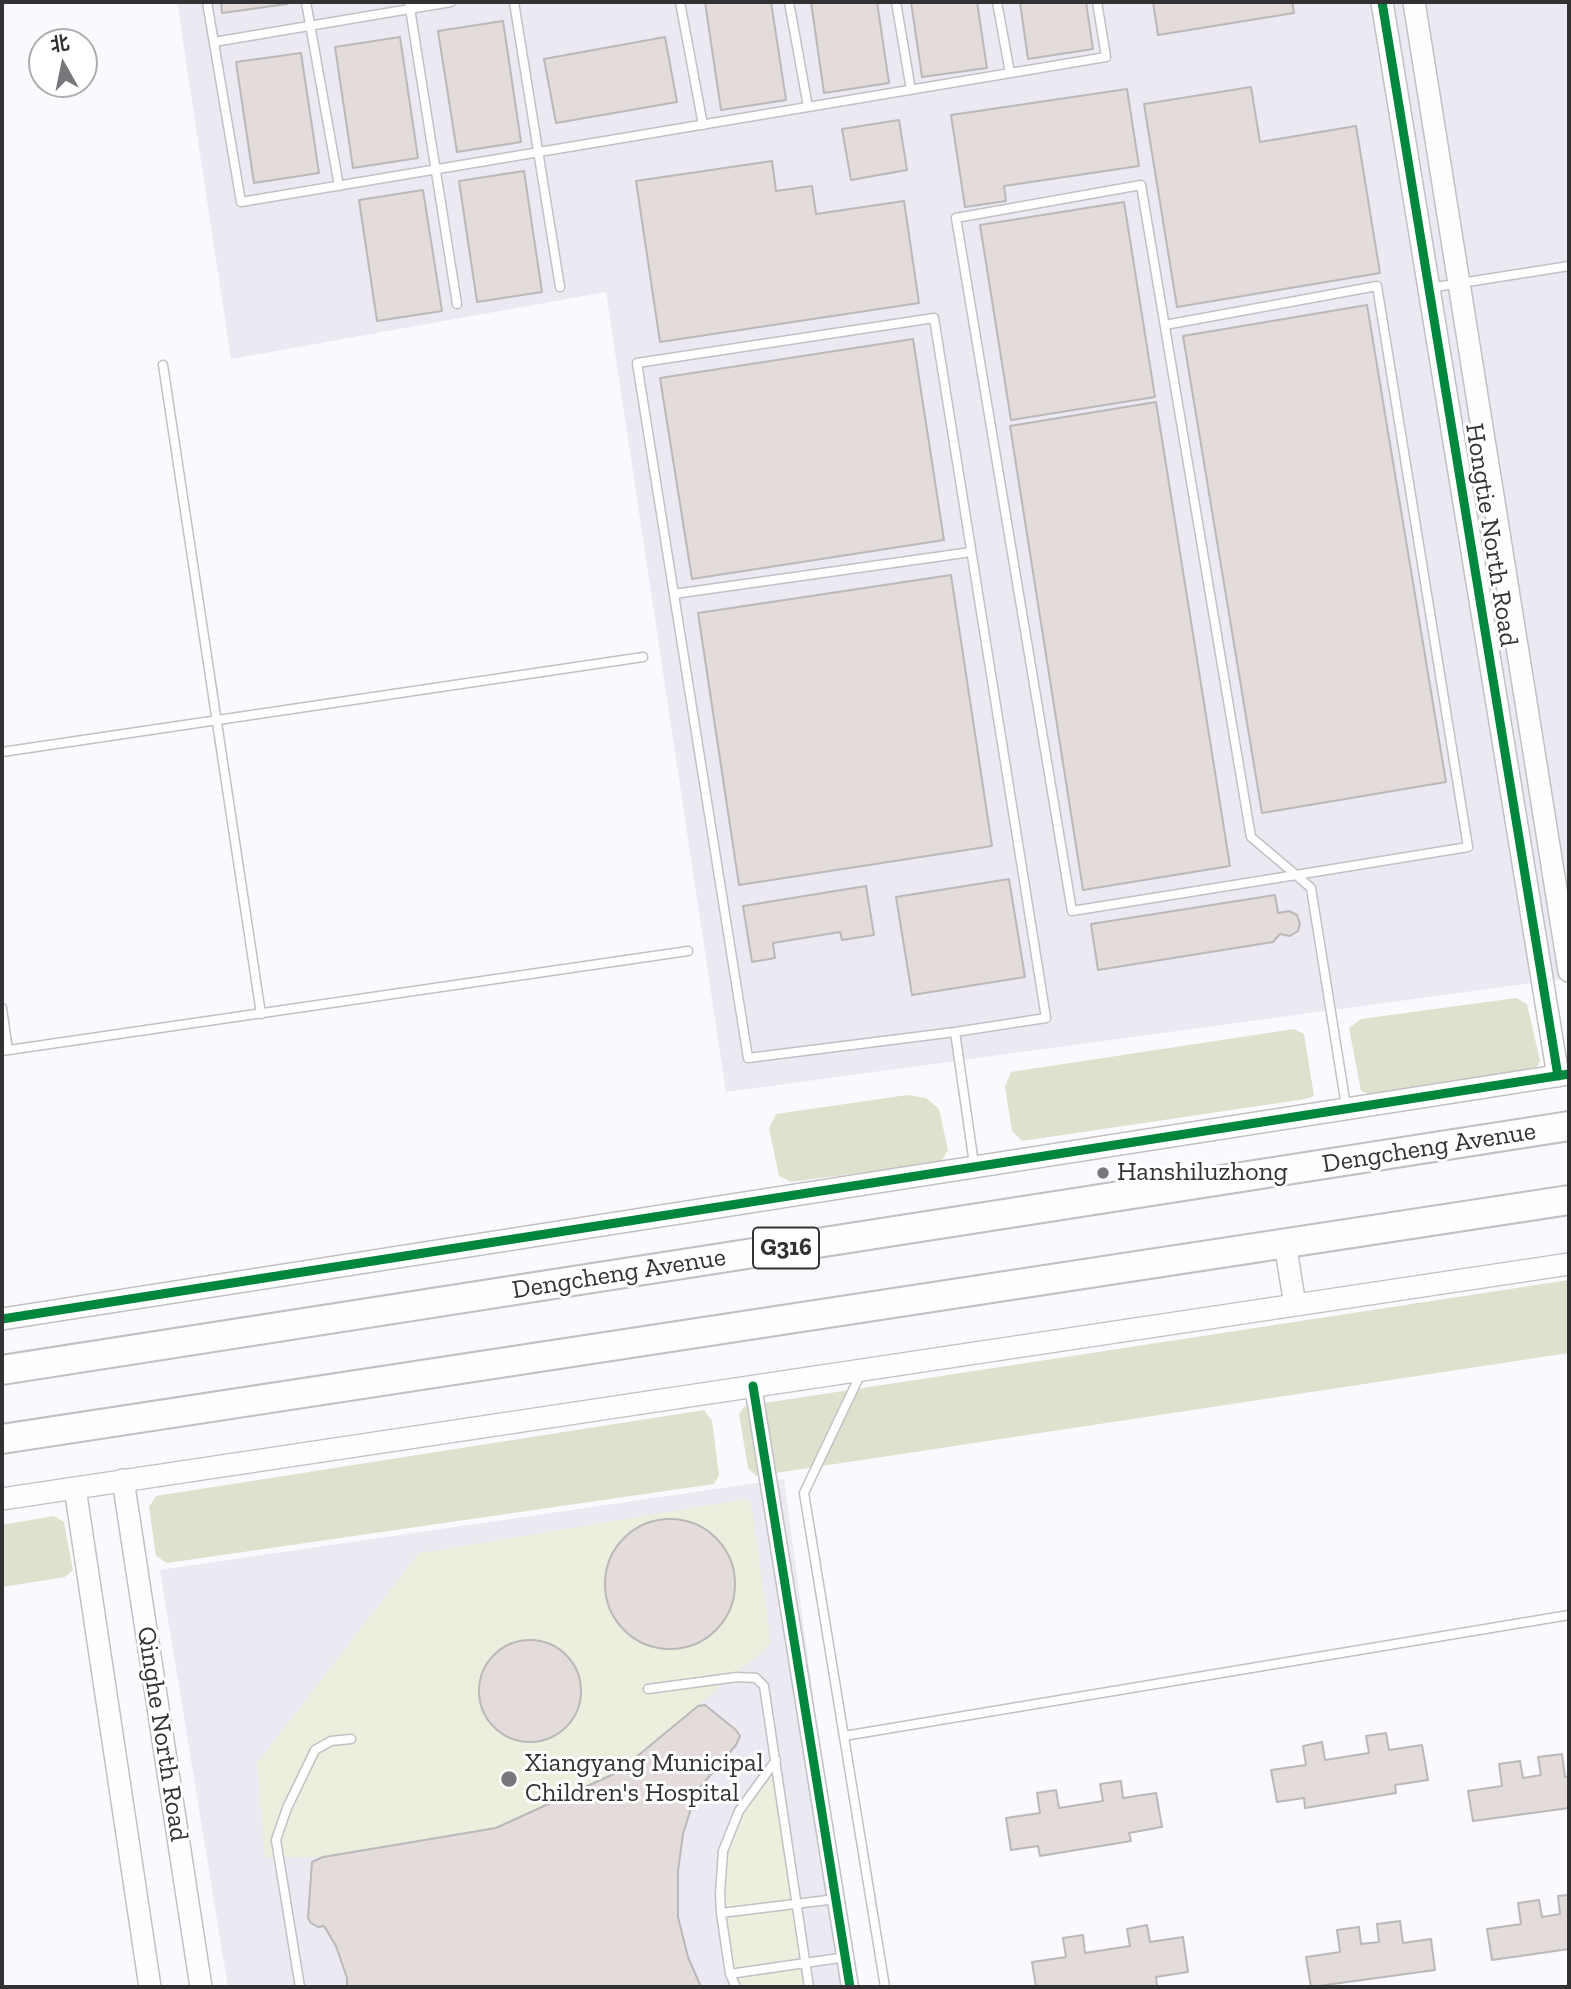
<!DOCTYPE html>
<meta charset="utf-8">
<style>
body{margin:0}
#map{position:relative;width:1571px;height:1989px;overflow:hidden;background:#fbf9fe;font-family:"Zilla Slab","Noto Sans SC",serif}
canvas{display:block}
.frame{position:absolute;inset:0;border:4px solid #323134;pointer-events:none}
.north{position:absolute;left:28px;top:28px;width:70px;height:70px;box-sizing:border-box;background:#fff;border:2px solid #adadae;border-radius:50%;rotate:351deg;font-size:19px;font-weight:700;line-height:28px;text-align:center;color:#323134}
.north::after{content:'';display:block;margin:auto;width:24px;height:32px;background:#78777b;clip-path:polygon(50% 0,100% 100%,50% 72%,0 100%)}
</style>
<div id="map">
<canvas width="1571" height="1989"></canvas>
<div class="frame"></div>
<div class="north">北</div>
</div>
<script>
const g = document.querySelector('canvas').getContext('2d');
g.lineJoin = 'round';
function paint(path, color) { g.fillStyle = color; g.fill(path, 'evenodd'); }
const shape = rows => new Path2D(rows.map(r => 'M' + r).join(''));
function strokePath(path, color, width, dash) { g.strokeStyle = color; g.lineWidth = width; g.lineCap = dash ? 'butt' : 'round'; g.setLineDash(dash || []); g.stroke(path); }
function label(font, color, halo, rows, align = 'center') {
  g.font = font + ' "Zilla Slab",serif'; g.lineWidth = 6; g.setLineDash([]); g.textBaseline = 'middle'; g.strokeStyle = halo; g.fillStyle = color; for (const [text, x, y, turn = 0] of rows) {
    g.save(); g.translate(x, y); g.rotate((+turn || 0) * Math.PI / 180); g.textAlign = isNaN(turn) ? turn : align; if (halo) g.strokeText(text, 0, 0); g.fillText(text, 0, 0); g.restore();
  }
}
const built = shape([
 [177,2,1569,2,1569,978,726,1092,606,292,231,359],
 [784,1479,852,1987,228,1987,160,1570]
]);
const green = shape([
 [746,1499,751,1503,771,1644,618,1772,496,1828,323,1857,265,1857,257,1763,419,1553],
 [776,1760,809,1987,736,1987,721,1913,723,1851,739,1811]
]);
const forest = shape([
 [1516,998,1527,1004,1540,1061,1535,1070,1369,1094,1361,1091,1349,1028,1361,1019],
 [1294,1029,1304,1034,1314,1096,1306,1099,1022,1141,1012,1131,1005,1087,1011,1072],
 [907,1095,926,1098,939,1109,948,1150,941,1162,791,1182,779,1176,769,1128,776,1114],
 [1569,1280,1569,1353,756,1476,748,1468,739,1414,745,1406],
 [704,1410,712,1421,719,1475,714,1484,167,1563,156,1556,149,1507,156,1496],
 [54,1516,64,1522,73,1570,65,1577,2,1587,2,1525]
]);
const building = shape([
 [221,2,287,2,287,4,222,13,221,2],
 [705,2,771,2,786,100,721,110,705,2],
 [811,2,877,2,889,83,824,93,811,2],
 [911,2,977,2,987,68,922,77,911,2],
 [1020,2,1086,2,1093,49,1028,59,1020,2],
 [1153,2,1292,2,1294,13,1158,35,1153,2],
 [503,21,521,142,457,152,438,31,503,21],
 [400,37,418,158,353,168,335,47,400,37],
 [665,37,677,102,556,123,544,59,665,37],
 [301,53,319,173,254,183,236,62,301,53],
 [1251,87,1260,142,1356,126,1380,273,1177,307,1144,104,1251,87],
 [1127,89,1139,166,1004,186,1006,201,965,207,951,115,1127,89],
 [899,120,907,170,851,180,842,129,899,120],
 [772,161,776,191,812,186,816,214,904,201,919,303,660,342,636,181,772,161],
 [524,171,542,292,477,302,459,181,524,171],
 [423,190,442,311,377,321,359,200,423,190],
 [1124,202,1155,397,1011,420,980,225,1124,202],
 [1367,305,1446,782,1262,813,1183,336,1367,305],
 [913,339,944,540,692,579,660,378,913,339],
 [1156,402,1230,866,1083,890,1010,426,1156,402],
 [951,575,992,846,739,885,698,613,951,575],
 [1009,879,1025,977,912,995,896,897,1009,879],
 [866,886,874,935,842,940,840,932,773,943,775,958,752,962,743,906,866,886],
 [1275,895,1278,913,1289,911,1297,915,1300,923,1298,931,1290,936,1280,934,1273,942,1098,970,1091,924,1275,895],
 '605 1584a65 65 0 1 1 130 0a65 65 0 1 1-130 0Z',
 '479 1691a51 51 0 1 1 102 0a51 51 0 1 1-102 0Z',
 [705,1705,736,1730,740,1736,736,1745,696,1792,683,1834,678,1871,678,1917,688,1957,701,1987,347,1987,347,1978,336,1946,324,1926,318,1927,311,1923,308,1918,312,1862,323,1857,496,1828,618,1772,698,1706,705,1705],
 [1386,1733,1389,1750,1422,1745,1428,1780,1395,1785,1396,1793,1305,1808,1304,1798,1277,1802,1271,1770,1306,1765,1303,1746,1322,1742,1325,1760,1369,1753,1366,1736,1386,1733],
 [1562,1754,1565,1777,1569,1776,1569,1808,1473,1821,1468,1791,1502,1786,1499,1764,1520,1761,1523,1778,1541,1775,1538,1757,1562,1754],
 [1121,1781,1123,1798,1156,1793,1162,1827,1129,1833,1131,1841,1040,1856,1038,1846,1011,1850,1006,1818,1040,1813,1037,1793,1056,1790,1059,1808,1103,1801,1100,1784,1121,1781],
 [1569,1895,1569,1949,1492,1960,1487,1929,1521,1924,1518,1903,1539,1900,1542,1917,1560,1914,1558,1896,1569,1895],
 [1400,1921,1403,1943,1431,1939,1435,1970,1311,1987,1306,1957,1340,1952,1337,1930,1359,1927,1361,1944,1379,1942,1377,1924,1400,1921],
 [1147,1925,1150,1942,1183,1937,1188,1972,1156,1977,1157,1986,1147,1987,1036,1987,1032,1962,1066,1957,1063,1938,1083,1935,1085,1953,1130,1946,1127,1929,1147,1925]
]);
const lane = shape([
 [207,2,241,202,1106,57,1097,2],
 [306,2,339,186],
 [409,2,457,304],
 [514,2,560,287],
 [680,2,703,125],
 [789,2,808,107],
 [896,2,911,90],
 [997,2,1010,73],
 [214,42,451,2],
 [1429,288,1569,266],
 [1165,325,1377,286,1468,847,1296,875,1072,911,956,218,1141,185,1251,837,1296,875,1311,888,1346,1106],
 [163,365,261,1014],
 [674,594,971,552],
 [2,752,643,657],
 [2,1008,8,1050],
 [955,1032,748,1058,637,363,934,318,1046,1018,955,1032,974,1164],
 [2,1051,688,951],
 [861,1373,804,1493,885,1987],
 [648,1689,737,1677,756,1678,764,1686,809,1987],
 [844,1736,1569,1615],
 [721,1913,836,1899],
 [730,1974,846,1957],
 [300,1987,276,1840,287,1808,315,1750,331,1741,351,1739],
 [736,1987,730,1974,721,1913,720,1894,723,1851,739,1811,776,1760]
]);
const street = shape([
 [753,1386,850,1987]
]);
const secondary = shape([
 [1382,2,1558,1076],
 [1414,2,1569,971],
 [1285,1243,1295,1305],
 [2,1319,1569,1074],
 [123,1480,201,1987],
 [75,1488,150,1987],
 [2,1499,1569,1264]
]);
const highway = shape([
 [2,1370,1569,1126],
 [2,1439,1569,1200]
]);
const cycleway = shape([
 [1382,2,1558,1076],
 [2,1319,1569,1074],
 [753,1386,850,1987]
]);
const markers = [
 [1103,1173,7,"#78777b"],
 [509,1779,9,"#78777b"]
];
const shields = [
 [786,1248,66]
];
const shieldNames = [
 ["G316",786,1248]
];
const streetNames = [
 ["Hongtie North Road",1491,535,81],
 ["Dengcheng Avenue",1429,1148,-9],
 ["Dengcheng Avenue",619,1274,-9],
 ["Qinghe North Road",162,1734,81]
];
const poiNames = [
 ["Hanshiluzhong",1117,1173],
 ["Xiangyang Municipal",525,1764],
 ["Children's Hospital",525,1794]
];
paint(built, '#ece9f3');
paint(green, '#edefde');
paint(forest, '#dfe0cd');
paint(building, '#e4dcda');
strokePath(building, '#bab8b9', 2);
strokePath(lane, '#c2c0c4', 11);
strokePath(street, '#c2c0c4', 19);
strokePath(secondary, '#c2c0c4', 24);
strokePath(highway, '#c2c0c4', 32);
strokePath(lane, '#fefeff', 8);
strokePath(street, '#fefeff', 16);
strokePath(secondary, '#fefeff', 21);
strokePath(highway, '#fefeff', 28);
strokePath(cycleway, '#00873e', 9);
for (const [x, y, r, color] of markers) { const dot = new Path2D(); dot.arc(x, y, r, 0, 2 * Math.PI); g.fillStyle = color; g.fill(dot); strokePath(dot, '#fff', 2.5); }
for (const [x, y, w] of shields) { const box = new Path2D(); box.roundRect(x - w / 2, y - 20.5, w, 41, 5); g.fillStyle = '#fff'; g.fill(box); strokePath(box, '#323134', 2); }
label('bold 24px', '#323134', null, shieldNames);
label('26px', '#323134', '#fff', streetNames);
label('26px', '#323134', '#fff', poiNames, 'left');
</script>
